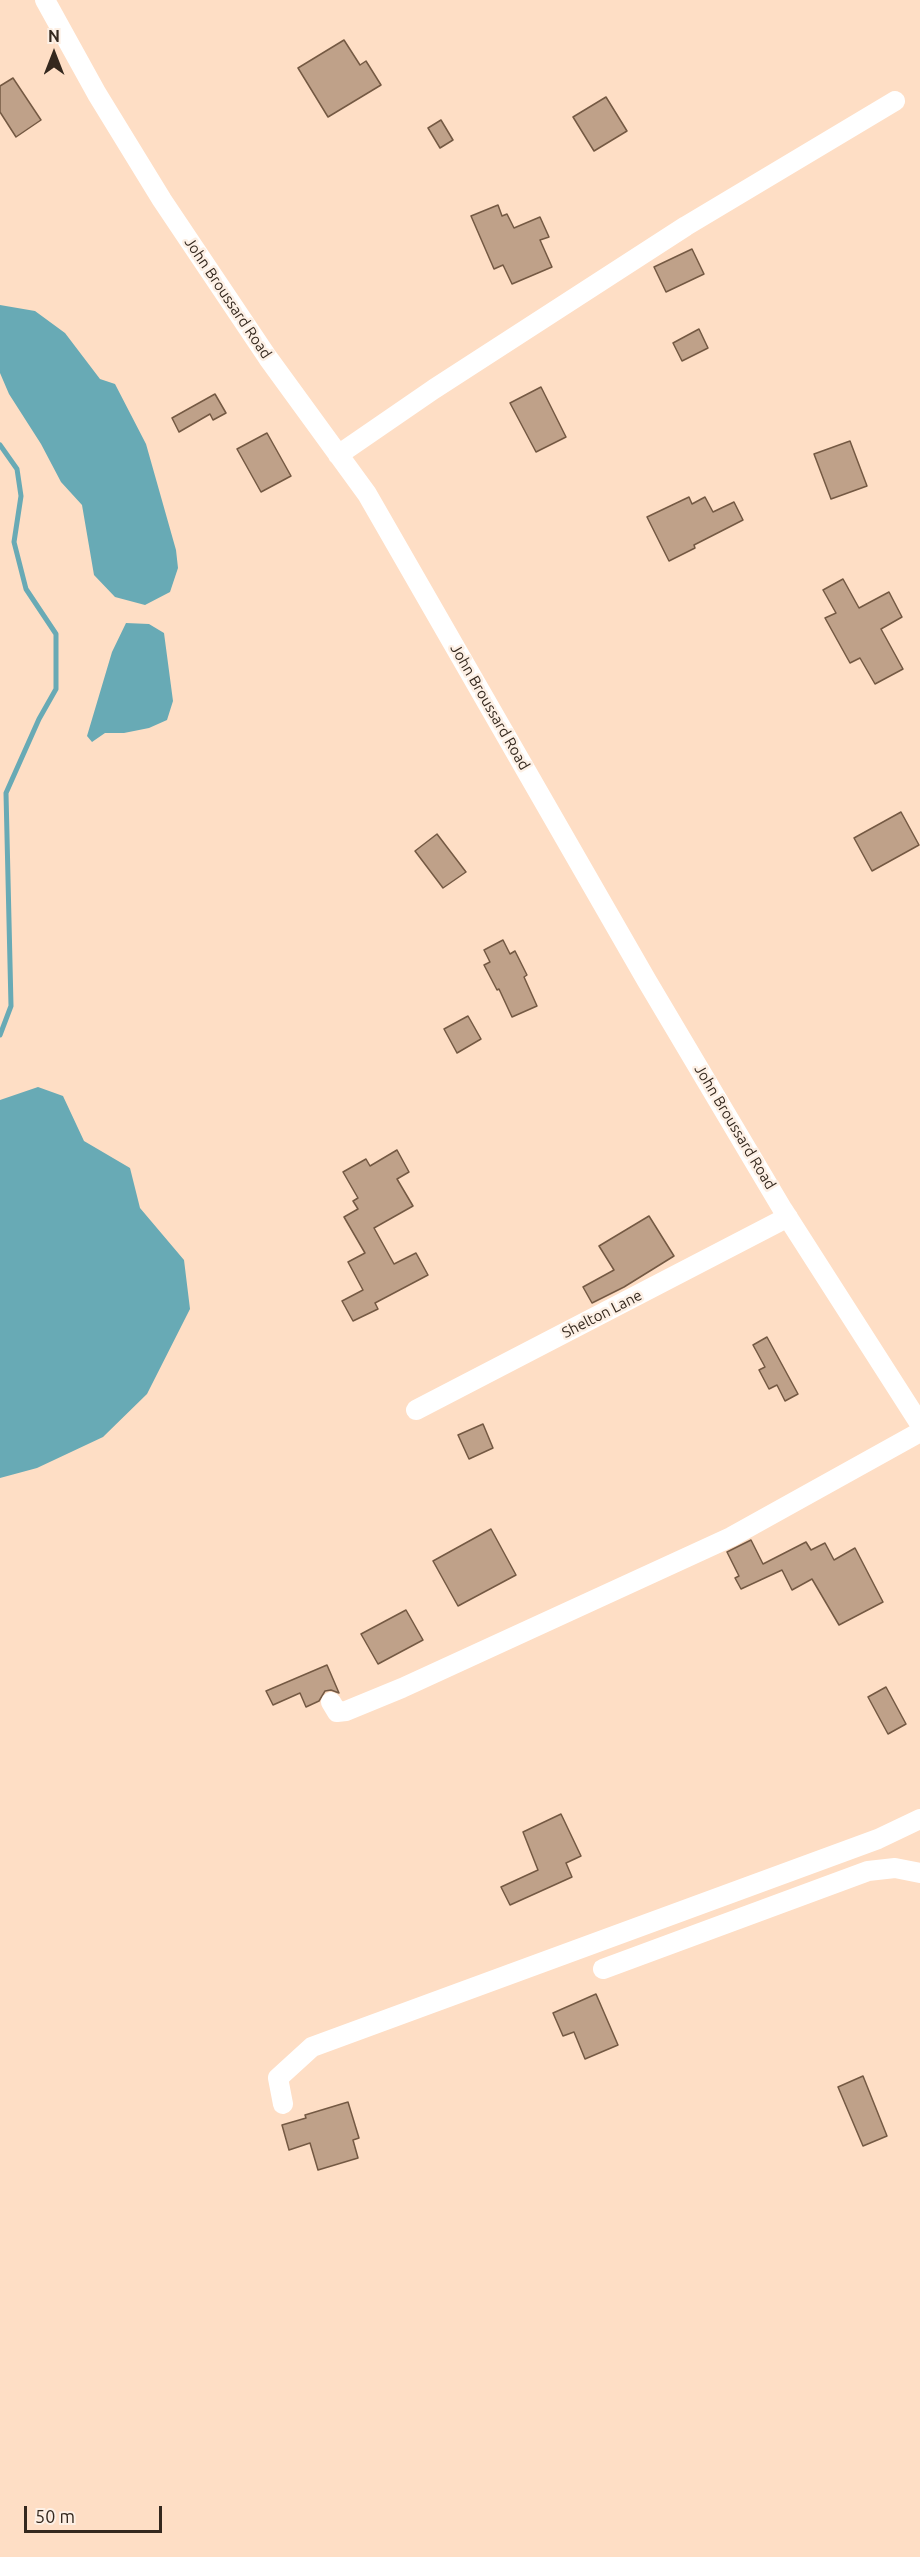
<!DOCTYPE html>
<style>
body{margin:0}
#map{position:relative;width:920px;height:2557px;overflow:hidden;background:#fedec5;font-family:Ubuntu,sans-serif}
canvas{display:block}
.north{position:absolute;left:24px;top:24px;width:60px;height:60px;-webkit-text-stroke:4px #fdf0e5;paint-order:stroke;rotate:0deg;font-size:16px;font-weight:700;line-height:24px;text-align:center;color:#34281e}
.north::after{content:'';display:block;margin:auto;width:21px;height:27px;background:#34281e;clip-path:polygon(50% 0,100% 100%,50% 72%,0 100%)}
.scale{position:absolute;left:24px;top:2506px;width:138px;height:27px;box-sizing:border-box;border:3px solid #34281e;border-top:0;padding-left:8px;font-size:18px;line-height:21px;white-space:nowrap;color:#34281e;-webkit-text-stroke:4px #fdf0e5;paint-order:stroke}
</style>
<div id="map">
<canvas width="920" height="2557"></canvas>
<div class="north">N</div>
<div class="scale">50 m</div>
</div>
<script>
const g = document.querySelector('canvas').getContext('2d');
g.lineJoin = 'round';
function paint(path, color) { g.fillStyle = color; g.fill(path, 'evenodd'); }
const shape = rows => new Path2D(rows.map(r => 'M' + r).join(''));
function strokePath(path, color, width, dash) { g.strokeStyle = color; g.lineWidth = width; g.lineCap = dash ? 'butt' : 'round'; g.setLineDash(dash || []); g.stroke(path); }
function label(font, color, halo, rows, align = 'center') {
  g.font = font + ' Ubuntu,sans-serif'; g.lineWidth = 5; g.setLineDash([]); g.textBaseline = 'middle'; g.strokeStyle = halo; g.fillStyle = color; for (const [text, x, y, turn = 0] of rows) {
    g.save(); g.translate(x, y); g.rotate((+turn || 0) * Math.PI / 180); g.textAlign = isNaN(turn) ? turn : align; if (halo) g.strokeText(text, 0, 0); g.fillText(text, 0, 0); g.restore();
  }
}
const water = shape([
 [0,305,35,311,65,333,100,379,115,384,146,444,176,550,178,568,170,592,145,605,115,597,94,575,82,505,61,482,41,444,9,394,0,373],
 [126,623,149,624,164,633,173,701,167,720,149,728,124,733,105,733,92,742,87,736,112,652],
 [38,1087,63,1096,84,1141,130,1168,140,1208,184,1260,190,1309,147,1394,103,1437,37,1468,0,1478,0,1100]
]);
const stream = shape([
 [0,445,17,469,21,496,14,542,26,589,56,634,56,689,39,719,6,793,11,1006,0,1035]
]);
const building = shape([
 [344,40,360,65,366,61,381,85,328,117,298,68,344,40],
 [13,78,41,120,16,137,0,112,0,86,13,78],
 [606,97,627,131,594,151,573,117,606,97],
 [441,120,453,140,440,148,428,128,441,120],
 [498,205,502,216,507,214,514,228,540,217,549,237,540,240,552,267,512,284,503,265,494,269,471,216,498,205],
 [692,249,704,274,666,292,654,267,692,249],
 [699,329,708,348,682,361,673,343,699,329],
 [541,387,566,437,536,452,510,403,541,387],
 [215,394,226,413,213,420,210,414,179,432,172,418,215,394],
 [267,433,291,476,261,492,237,449,267,433],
 [850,441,867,486,831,499,814,454,850,441],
 [689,497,692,504,705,497,713,512,734,502,743,520,694,545,695,548,669,561,647,517,689,497],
 [843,579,859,608,889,592,902,617,881,629,903,669,875,684,860,658,850,663,825,618,836,613,823,590,843,579],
 [901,812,919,845,872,871,854,838,901,812],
 [437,834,466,872,443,888,415,851,437,834],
 [503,940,510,954,515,951,527,975,524,977,537,1006,512,1017,499,989,497,990,484,965,490,962,484,950,503,940],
 [468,1016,481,1039,457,1053,444,1029,468,1016],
 [397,1150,409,1172,397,1179,413,1206,374,1228,394,1264,416,1253,428,1275,375,1303,378,1309,353,1321,342,1301,363,1290,348,1262,365,1253,344,1217,358,1209,353,1201,358,1198,343,1172,366,1159,370,1166,397,1150],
 [649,1216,674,1256,624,1287,592,1303,583,1287,614,1270,599,1246,649,1216],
 [767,1337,798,1394,785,1401,777,1385,769,1389,759,1370,765,1367,753,1345,767,1337],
 [483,1424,493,1448,469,1459,458,1435,483,1424],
 [491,1529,516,1575,458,1606,433,1561,491,1529],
 [751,1540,763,1564,806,1542,811,1550,825,1543,834,1560,855,1548,883,1602,839,1625,812,1579,792,1590,782,1570,741,1589,735,1578,739,1576,727,1552,751,1540],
 [406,1610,423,1640,378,1664,361,1634,406,1610],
 [327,1665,339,1693,331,1690,325,1691,319,1701,306,1707,300,1693,273,1705,266,1691,327,1665],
 [886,1687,906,1724,888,1734,868,1697,886,1687],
 [561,1814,581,1856,566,1863,572,1877,510,1905,501,1887,538,1870,523,1832,561,1814],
 [596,1994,618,2045,585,2059,574,2032,563,2036,553,2013,596,1994],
 [863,2076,887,2136,863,2146,838,2087,863,2076],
 [348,2102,359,2138,353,2140,358,2158,318,2170,310,2143,289,2150,282,2125,306,2118,305,2115,348,2102]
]);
const minor = shape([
 [45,0,97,94,162,200,268,358,367,494,647,981,783,1210,920,1424],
 [338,455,434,389,686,226,895,101],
 [416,1410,788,1217],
 [331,1702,337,1712,346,1711,402,1688,731,1537,920,1432],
 [603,1969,868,1871,895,1868,920,1873],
 [283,2104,278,2078,312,2047,878,1839,920,1819]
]);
const streetNames = [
 ["John Broussard Road",228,298,56],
 ["John Broussard Road",490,707,60],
 ["John Broussard Road",735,1127,59],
 ["Shelton Lane",602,1314,-27]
];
paint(water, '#68aab5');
strokePath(stream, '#68aab5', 5);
paint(building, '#bfa189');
strokePath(building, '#745943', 1.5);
strokePath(minor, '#fff', 20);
label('15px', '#34281e', '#fdf0e5', streetNames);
</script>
